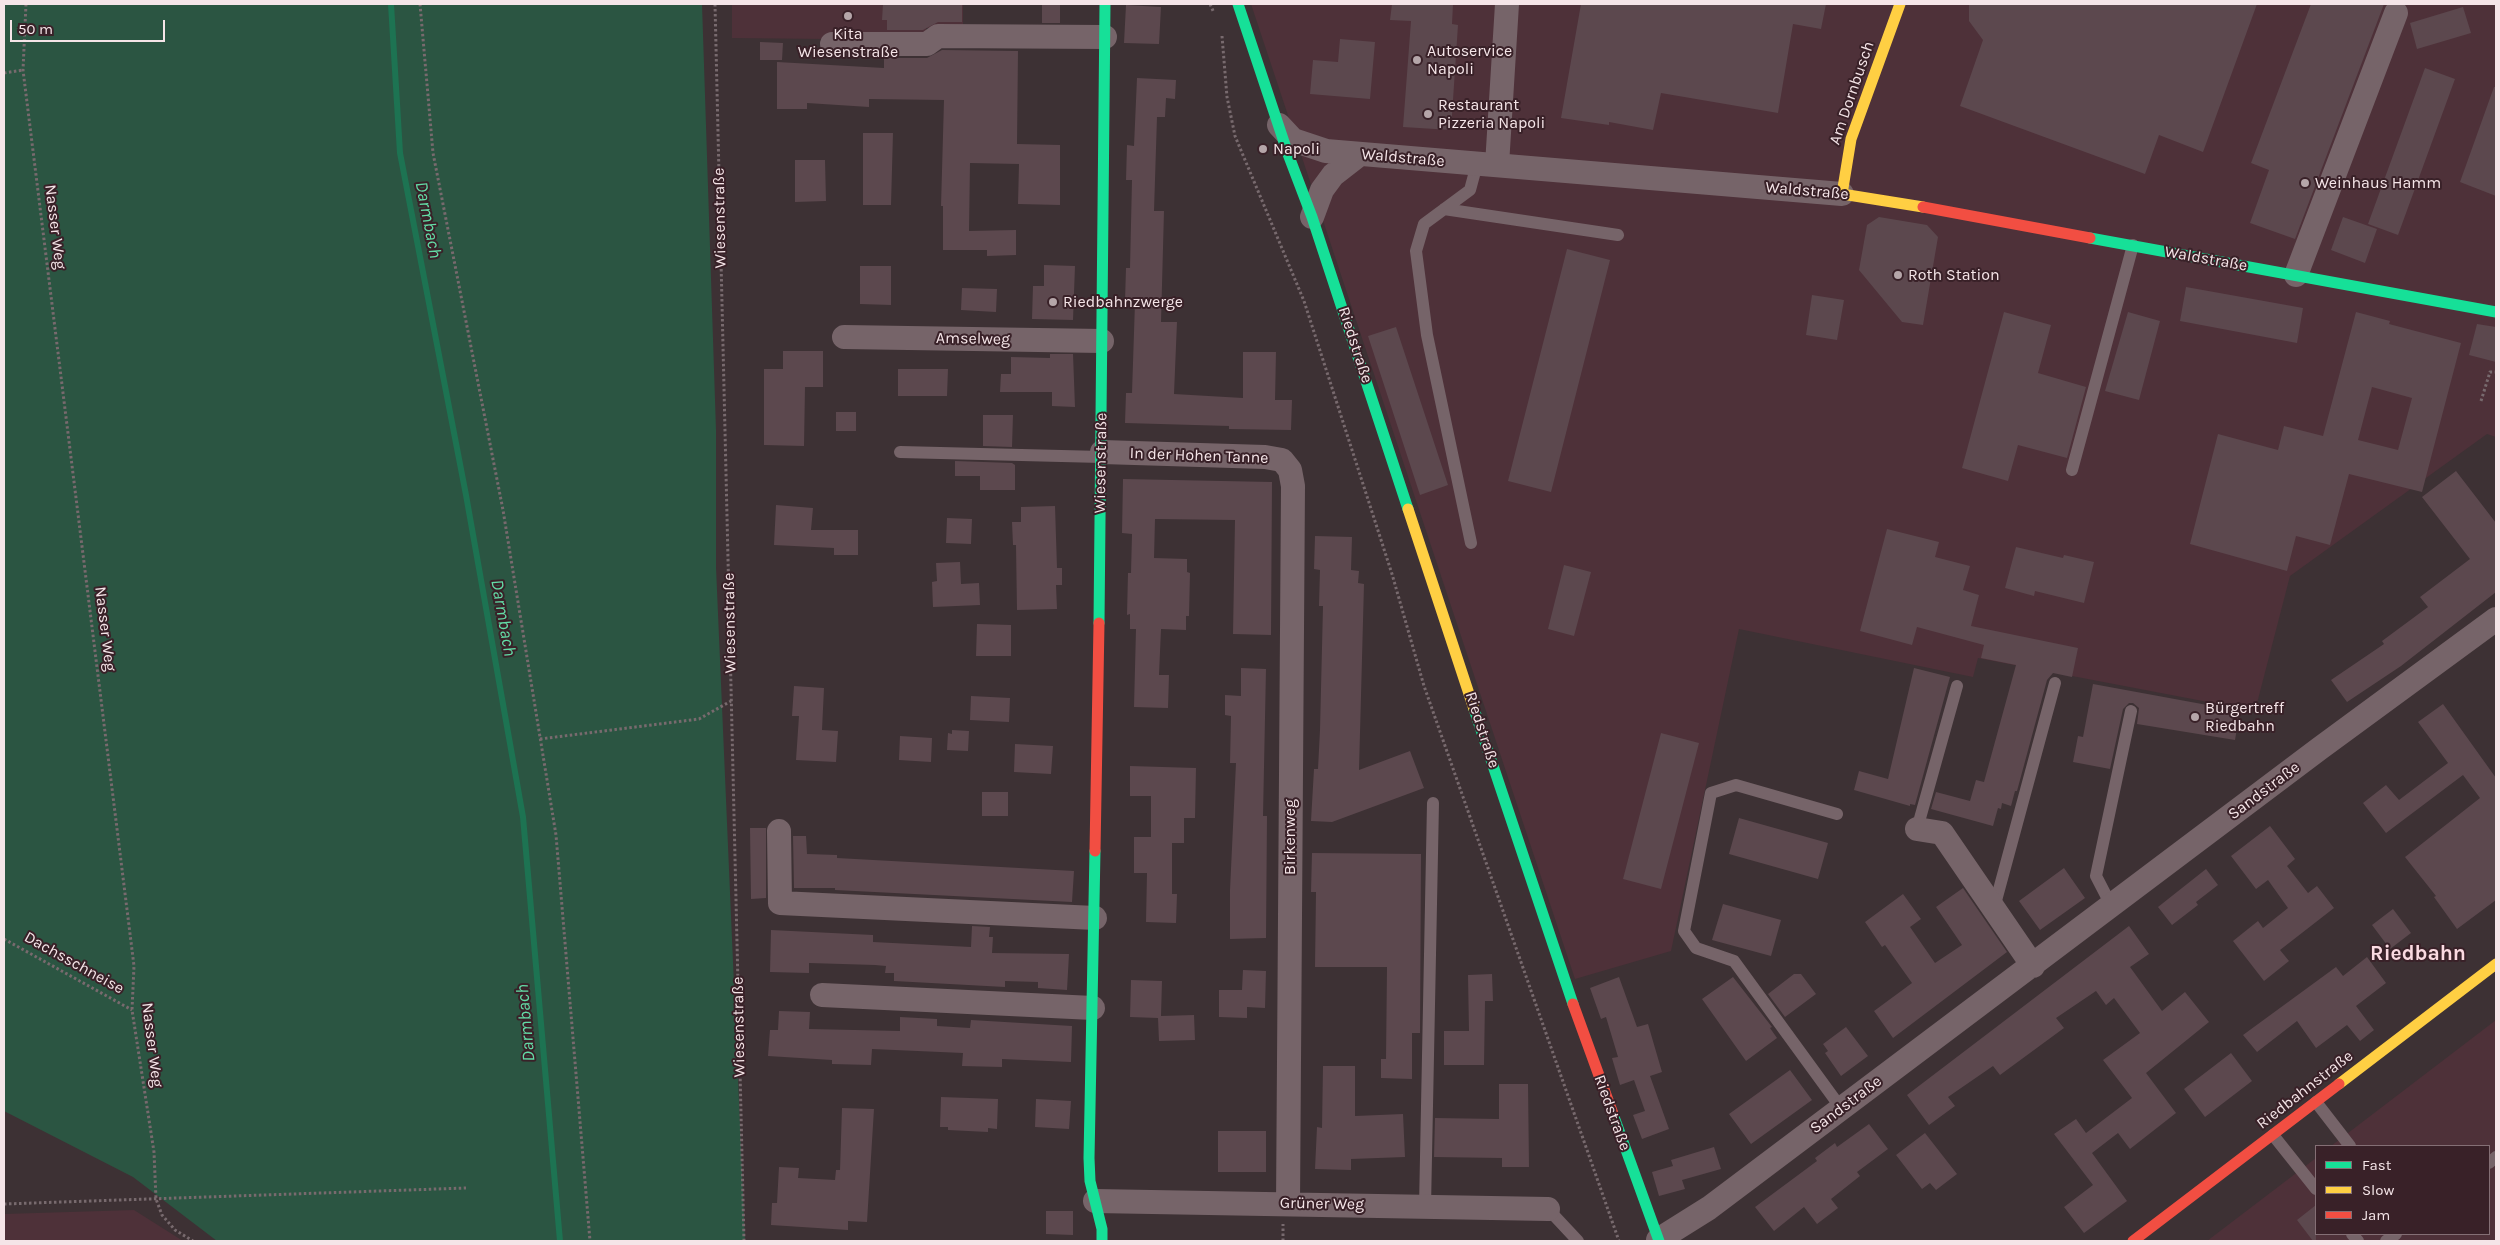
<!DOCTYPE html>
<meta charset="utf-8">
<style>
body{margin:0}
#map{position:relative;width:2500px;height:1245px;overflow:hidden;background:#3d3134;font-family:Karla,sans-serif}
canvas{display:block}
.frame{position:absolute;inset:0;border:5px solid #f5e5e8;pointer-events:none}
.legend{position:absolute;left:2315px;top:1145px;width:175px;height:90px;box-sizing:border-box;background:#392128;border:1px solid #846f75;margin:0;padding:6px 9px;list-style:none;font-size:15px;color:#f5e5e8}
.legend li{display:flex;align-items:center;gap:10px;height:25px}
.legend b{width:25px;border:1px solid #846f75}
.scale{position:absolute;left:10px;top:20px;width:155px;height:22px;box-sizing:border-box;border:2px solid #f5e5e8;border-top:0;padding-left:6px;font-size:15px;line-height:18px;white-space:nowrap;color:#f5e5e8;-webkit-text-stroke:4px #392128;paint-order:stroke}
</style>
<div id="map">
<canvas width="2500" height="1245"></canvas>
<div class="frame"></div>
<ul class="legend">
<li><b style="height:6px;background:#16e098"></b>Fast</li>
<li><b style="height:6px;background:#ffcf43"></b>Slow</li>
<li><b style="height:6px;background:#f24e42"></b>Jam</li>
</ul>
<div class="scale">50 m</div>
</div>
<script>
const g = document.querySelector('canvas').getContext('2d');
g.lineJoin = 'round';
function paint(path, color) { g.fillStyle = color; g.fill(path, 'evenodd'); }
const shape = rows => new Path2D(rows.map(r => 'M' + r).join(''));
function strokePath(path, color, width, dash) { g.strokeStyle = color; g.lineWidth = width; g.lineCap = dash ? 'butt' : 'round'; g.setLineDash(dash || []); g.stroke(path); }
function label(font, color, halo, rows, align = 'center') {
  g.font = font + ' Karla,sans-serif'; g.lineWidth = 4; g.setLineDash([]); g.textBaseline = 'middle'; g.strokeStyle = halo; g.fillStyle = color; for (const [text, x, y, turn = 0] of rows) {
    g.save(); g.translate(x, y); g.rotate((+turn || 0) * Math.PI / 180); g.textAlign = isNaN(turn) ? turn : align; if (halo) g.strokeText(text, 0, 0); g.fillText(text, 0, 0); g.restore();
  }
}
const built = shape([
 [732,4,963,4,963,28,926,28,926,34,920,40,732,38],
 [1251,4,2496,4,2496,437,2487,434,2290,576,2255,711,1978,658,1973,677,1739,629,1671,951,1575,979],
 [2496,1020,2496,1241,2207,1241,2316,1158,2316,1234,2489,1234,2489,1146,2331,1146],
 [134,1210,183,1241,4,1241,4,1214]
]);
const green = shape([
 [4,4,702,4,716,430,716,567,745,1241,217,1241,133,1177,4,1111]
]);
const stream = shape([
 [391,4,400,153,466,495,523,817,560,1241]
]);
const building = shape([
 [883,4,962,4,962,22,938,22,923,30,887,30,887,20,882,20],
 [1042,4,1060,4,1060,23,1042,23],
 [1392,4,1453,4,1452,24,1458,25,1451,130,1403,127,1411,21,1390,20],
 [1581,4,1826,4,1821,29,1793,24,1778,113,1661,93,1653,130,1609,122,1609,125,1561,118],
 [1969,4,2257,4,2203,152,2159,135,2145,174,1960,106,1983,40,1969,21],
 [2311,4,2384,4,2295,239,2250,223,2269,170,2251,163],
 [1126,5,1161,7,1159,44,1124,43],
 [2463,7,2471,33,2417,49,2410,23],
 [1340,39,1375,42,1370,99,1310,94,1313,60,1338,62],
 [760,42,783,43,782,60,760,60],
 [942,50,1018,51,1017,144,1060,145,1060,205,1018,204,1019,164,970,163,969,231,1016,230,1016,255,987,256,987,250,943,250,943,206,941,206,944,100,869,99,869,107,807,103,807,109,777,109,777,62,884,68,884,58,927,58],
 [2425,68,2455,79,2398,235,2368,224],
 [1137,78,1176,80,1175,99,1166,98,1165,117,1157,117,1154,211,1164,211,1161,322,1177,322,1174,394,1243,398,1243,352,1276,352,1275,400,1292,400,1291,430,1229,429,1229,426,1125,423,1126,393,1132,393,1135,302,1125,301,1126,268,1130,268,1132,180,1126,180,1127,145,1134,146],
 [2494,87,2496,87,2496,196,2460,182],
 [863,133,893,133,891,205,863,205],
 [795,160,825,160,826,201,795,202],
 [1879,217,1927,225,1938,237,1923,325,1902,322,1859,270,1867,225],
 [2343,217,2377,229,2365,263,2331,250],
 [1567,249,1610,260,1551,492,1508,481],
 [1044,265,1075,266,1073,320,1032,319,1033,286,1044,286],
 [860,266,891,266,891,305,860,304],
 [2186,287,2303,308,2297,343,2180,321],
 [962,288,997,289,996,312,961,310],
 [1812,295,1844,300,1837,340,1806,335],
 [2004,312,2051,325,2038,373,2086,387,2067,458,2018,445,2008,481,1962,468],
 [2128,312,2160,321,2139,400,2105,391],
 [2356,312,2390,321,2389,324,2461,343,2422,492,2349,474,2330,545,2296,536,2287,571,2190,544,2218,434,2278,450,2284,426,2323,436],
 [2372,387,2412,398,2398,450,2358,440],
 [2477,324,2496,327,2496,362,2469,355],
 [1396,327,1448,485,1420,495,1368,336],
 [783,351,823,351,823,387,805,387,804,446,764,445,764,369,783,369],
 [1050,354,1073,354,1075,407,1052,406,1052,392,1000,392,1001,374,1011,374,1011,357,1050,358],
 [898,369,948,369,947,396,898,396],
 [836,412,856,412,856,431,836,431],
 [983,415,1013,415,1012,447,983,446],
 [955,461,1012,463,1015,465,1015,490,980,490,980,476,955,476],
 [2456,471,2496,523,2496,592,2401,666,2347,702,2331,680,2384,644,2382,641,2428,607,2420,597,2470,559,2422,497],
 [1123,479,1272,482,1271,635,1233,634,1235,520,1155,519,1154,558,1187,559,1187,572,1190,573,1189,616,1186,616,1186,630,1161,629,1159,675,1169,675,1168,708,1134,707,1136,629,1130,629,1130,614,1127,615,1128,573,1131,573,1132,534,1122,533],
 [776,505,813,508,811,530,858,530,858,555,834,555,834,548,774,545],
 [1055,506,1057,568,1062,568,1062,585,1056,585,1057,609,1017,610,1016,545,1013,545,1012,522,1021,522,1021,507],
 [947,518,972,519,971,544,946,543],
 [1887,529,1939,542,1935,557,1970,566,1963,590,1979,595,1971,626,2078,648,2072,677,2053,673,2047,680,2017,791,2015,791,2011,806,2002,803,2001,809,1998,808,1993,826,1931,809,1936,792,1970,801,1976,780,1984,782,2016,665,1981,658,1984,645,1917,627,1912,645,1860,631],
 [1315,536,1352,537,1351,570,1359,571,1358,583,1364,584,1359,770,1410,751,1424,788,1332,822,1311,821,1314,769,1318,769,1320,730,1323,606,1319,606,1320,570,1314,569],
 [2016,547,2063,558,2064,555,2094,562,2084,603,2035,591,2034,596,2005,588],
 [960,562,961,584,979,583,980,605,933,607,932,582,937,581,936,563],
 [1564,565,1591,572,1574,636,1548,629],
 [977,624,1011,625,1011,656,976,656],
 [1241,668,1266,669,1263,816,1267,816,1266,938,1230,939,1230,890,1236,763,1230,763,1231,716,1225,715,1225,695,1241,696],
 [1914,668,1950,677,1915,805,1910,804,1910,806,1854,790,1859,771,1888,779],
 [2093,684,2240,711,2235,740,2137,724,2139,708,2133,703,2129,703,2123,709,2110,769,2073,762,2078,736,2083,737],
 [794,686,824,688,822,730,838,731,836,762,796,760,799,716,792,716],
 [971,696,1010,698,1009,722,970,720],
 [2443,704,2496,778,2496,900,2457,929,2434,897,2436,896,2405,857,2480,798,2463,775,2386,833,2363,803,2386,785,2399,800,2448,763,2418,722],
 [952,730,969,731,968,751,947,750,948,733,952,734],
 [1661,733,1699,743,1661,889,1623,879],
 [900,736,932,738,931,762,899,760],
 [1015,744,1053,746,1051,774,1014,772],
 [1130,766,1196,768,1195,818,1184,818,1184,843,1172,843,1172,894,1177,894,1176,923,1146,922,1147,873,1134,873,1134,837,1151,837,1151,796,1130,796],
 [982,792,1008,792,1008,816,982,816],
 [1739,818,1828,843,1818,879,1729,854],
 [2270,826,2295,859,2287,866,2308,893,2317,886,2334,908,2280,950,2289,961,2264,981,2233,941,2258,921,2263,928,2288,908,2268,880,2256,889,2231,856],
 [750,828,766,828,766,898,751,899],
 [793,836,806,836,807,854,837,855,837,858,1074,871,1072,902,835,890,835,888,794,888],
 [1312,853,1421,854,1420,1033,1412,1033,1412,1079,1381,1078,1381,1059,1386,1059,1387,967,1315,967,1316,892,1311,892],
 [2064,868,2085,898,2040,930,2019,901],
 [2206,869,2218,885,2196,902,2198,905,2172,925,2158,907],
 [1963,888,2007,952,1893,1038,1874,1011,1912,983,1885,945,1882,947,1865,922,1903,894,1921,919,1910,927,1935,963,1962,945,1936,907],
 [1723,904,1781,920,1771,956,1712,940],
 [2393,909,2411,933,2390,949,2372,925],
 [972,926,990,927,989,937,993,937,992,953,1069,954,1067,990,1038,988,1038,982,1005,981,1005,987,894,981,894,973,885,973,886,966,875,965,809,963,809,973,770,972,771,930,873,935,873,942,971,947],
 [2129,926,2149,954,2130,967,2162,1011,2185,992,2209,1022,2146,1073,2176,1113,2130,1149,2118,1133,2092,1153,2127,1201,2084,1233,2064,1207,2093,1185,2054,1134,2076,1119,2086,1133,2132,1098,2103,1060,2140,1033,2114,998,2106,1005,2096,991,2056,1018,2064,1028,2000,1075,1993,1066,1948,1097,1955,1106,1929,1125,1907,1095],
 [2367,957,2386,983,2356,1006,2374,1030,2360,1041,2347,1025,2316,1048,2297,1021,2257,1052,2243,1035,2336,967,2343,976],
 [1243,970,1266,971,1265,1008,1247,1007,1247,1018,1219,1017,1219,990,1242,990],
 [1492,974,1493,1001,1485,1001,1484,1065,1444,1065,1444,1031,1469,1031,1468,975],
 [1794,974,1801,974,1816,994,1785,1017,1768,994],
 [1619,977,1637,1027,1648,1024,1662,1072,1650,1076,1669,1129,1642,1139,1633,1115,1645,1111,1634,1080,1620,1085,1612,1058,1618,1057,1606,1017,1601,1019,1590,988],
 [1733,977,1772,1027,1770,1028,1777,1038,1746,1061,1702,999],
 [1131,980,1162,981,1161,1016,1194,1015,1195,1040,1159,1041,1158,1018,1130,1017],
 [779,1011,810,1012,809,1029,900,1031,900,1017,937,1019,937,1026,970,1028,971,1020,1072,1026,1071,1062,1002,1059,1002,1067,962,1066,963,1053,872,1049,871,1065,832,1064,832,1060,768,1056,770,1030,778,1030],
 [1846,1027,1868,1056,1841,1076,1825,1053,1828,1051,1823,1044],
 [2231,1053,2252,1081,2205,1117,2184,1089],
 [1323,1066,1355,1066,1355,1116,1403,1114,1405,1157,1351,1159,1351,1170,1315,1169,1317,1127,1322,1128],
 [1790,1070,1812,1100,1751,1144,1729,1114],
 [1499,1084,1528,1084,1529,1167,1502,1167,1502,1158,1434,1157,1435,1118,1499,1119],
 [941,1097,998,1099,997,1129,988,1128,988,1132,948,1130,948,1127,940,1127],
 [1036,1099,1071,1101,1069,1129,1035,1127],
 [842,1108,874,1109,867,1222,848,1221,848,1230,771,1225,772,1203,777,1203,779,1167,799,1168,798,1178,835,1180,836,1170,840,1170],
 [1869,1124,1888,1149,1857,1172,1860,1176,1831,1199,1838,1208,1817,1224,1804,1207,1774,1231,1755,1207,1817,1161,1815,1158,1835,1143,1837,1147],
 [1218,1131,1266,1131,1266,1172,1218,1172],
 [1925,1133,1957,1174,1936,1190,1930,1183,1922,1189,1896,1155],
 [1714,1147,1721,1169,1682,1180,1685,1189,1659,1196,1652,1172,1673,1166,1671,1160],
 [2316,1205,2316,1241,2313,1241,2297,1220],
 [1046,1211,1073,1211,1073,1235,1046,1234]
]);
const path = shape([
 [26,4,23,70,134,966,132,1010,154,1152,156,1199,162,1215,175,1230,193,1241],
 [420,4,433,153,503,510,556,835,590,1241],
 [715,4,744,1241],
 [1210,4,1214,13],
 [1222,36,1227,97,1235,136,1304,301,1392,574,1424,686,1619,1241],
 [4,73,23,70],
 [2481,401,2490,372,2496,372],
 [540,739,699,719,731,701],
 [4,939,132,1010],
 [4,1204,466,1188],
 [1283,1241,1283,1224]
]);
const lane = shape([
 [1444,209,1618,235],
 [900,452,1102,457],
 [2072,470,2133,245],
 [1471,543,1427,335,1416,251,1424,224,1470,190,1477,164],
 [1837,814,1736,785,1711,793,1684,931,1696,948,1734,961,1841,1108],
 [1917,829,1957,686],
 [2112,907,2096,876,2131,711],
 [1994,908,2055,683],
 [2316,1102,2350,1146],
 [2273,1135,2316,1189],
 [2489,1163,2496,1157],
 [1425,1207,1433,803],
 [1548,1209,1578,1241],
 [2352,1234,2358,1241],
 [2386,1241,2396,1234]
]);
const street = shape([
 [832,44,927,44,938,36,1105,37],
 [1279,125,1293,140,1326,151,1842,194],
 [1497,165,1507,4],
 [1312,217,1322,190,1333,175,1360,154],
 [2296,275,2396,13],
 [844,337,1102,341],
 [1102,452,1265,457,1282,460,1290,470,1293,486,1288,1204],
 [1917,829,1942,833,2033,966],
 [779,831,780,903,1095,918],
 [822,995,1093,1008],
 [1095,1201,1548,1209],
 [1658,1240,1709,1208,2319,749,2496,619]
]);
const fast = shape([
 [1238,4,1288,154,1312,217,1408,509],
 [2090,238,2496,312],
 [1099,623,1105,4],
 [1474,709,1573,1004],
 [1095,851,1089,1158,1090,1181,1102,1229,1102,1241],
 [1613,1114,1659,1241]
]);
const slow = shape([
 [1900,4,1851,139,1842,194,1923,207],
 [1408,509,1474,709],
 [2339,1084,2496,964]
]);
const jam = shape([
 [1923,207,2090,238],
 [1095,851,1099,623],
 [1573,1004,1613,1114],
 [2133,1241,2339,1084]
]);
const markers = [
 [848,16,5,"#b5a6a9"],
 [1417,60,5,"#b5a6a9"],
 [1428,114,5,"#b5a6a9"],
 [1263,149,5,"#b5a6a9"],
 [2305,183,5,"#b5a6a9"],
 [1898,275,5,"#b5a6a9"],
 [1053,302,5,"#b5a6a9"],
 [2195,717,5,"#b5a6a9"]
];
const poiNames = [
 ["Kita",848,34,"center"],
 ["Wiesenstraße",848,52,"center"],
 ["Autoservice",1427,51],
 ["Napoli",1427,69],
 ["Restaurant",1438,105],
 ["Pizzeria Napoli",1438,123],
 ["Napoli",1273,149],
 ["Weinhaus Hamm",2315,183],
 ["Roth Station",1908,275],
 ["Riedbahnzwerge",1063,302],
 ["Bürgertreff",2205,708],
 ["Riedbahn",2205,726]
];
const streetNames = [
 ["Am Dornbusch",1852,93,-71],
 ["Waldstraße",1403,158,5],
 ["Waldstraße",1807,191,5],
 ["Wiesenstraße",720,218,-91],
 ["Nasser Weg",55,227,83],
 ["Waldstraße",2206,259,10],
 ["Amselweg",973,339,1],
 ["Riedstraße",1355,345,72],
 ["In der Hohen Tanne",1199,456,2],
 ["Wiesenstraße",1101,463,-89],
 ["Wiesenstraße",730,623,-91],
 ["Nasser Weg",105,629,83],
 ["Riedstraße",1482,730,72],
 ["Sandstraße",2264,791,-37],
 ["Birkenweg",1290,837,-90],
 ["Dachsschneise",74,963,29],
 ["Wiesenstraße",739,1027,-91],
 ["Nasser Weg",152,1045,83],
 ["Riedbahnstraße",2305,1090,-38],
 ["Sandstraße",1846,1105,-37],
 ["Riedstraße",1612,1113,70],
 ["Grüner Weg",1322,1204,1]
];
const waterNames = [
 ["Darmbach",428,220,79],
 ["Darmbach",503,618,80],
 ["Darmbach",526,1023,-95]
];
const districtNames = [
 ["Riedbahn",2418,954]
];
paint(built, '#4e3139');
paint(green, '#2b5542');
strokePath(stream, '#1d7352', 6);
paint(building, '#5c484e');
strokePath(path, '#786a6e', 3, [2.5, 2.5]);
strokePath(lane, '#766469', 12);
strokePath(street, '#766469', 24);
strokePath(fast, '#16e098', 11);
strokePath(slow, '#ffcf43', 11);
strokePath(jam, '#f24e42', 11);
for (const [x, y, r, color] of markers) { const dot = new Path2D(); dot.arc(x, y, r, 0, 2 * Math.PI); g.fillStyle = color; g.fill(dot); strokePath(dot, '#392128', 2); }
label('16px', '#f5e5e8', '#392128', poiNames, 'left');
label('16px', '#f5e5e8', '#392128', streetNames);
label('italic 18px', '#63dca6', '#392128', waterNames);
label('bold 21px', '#fadae1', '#392128', districtNames);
</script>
